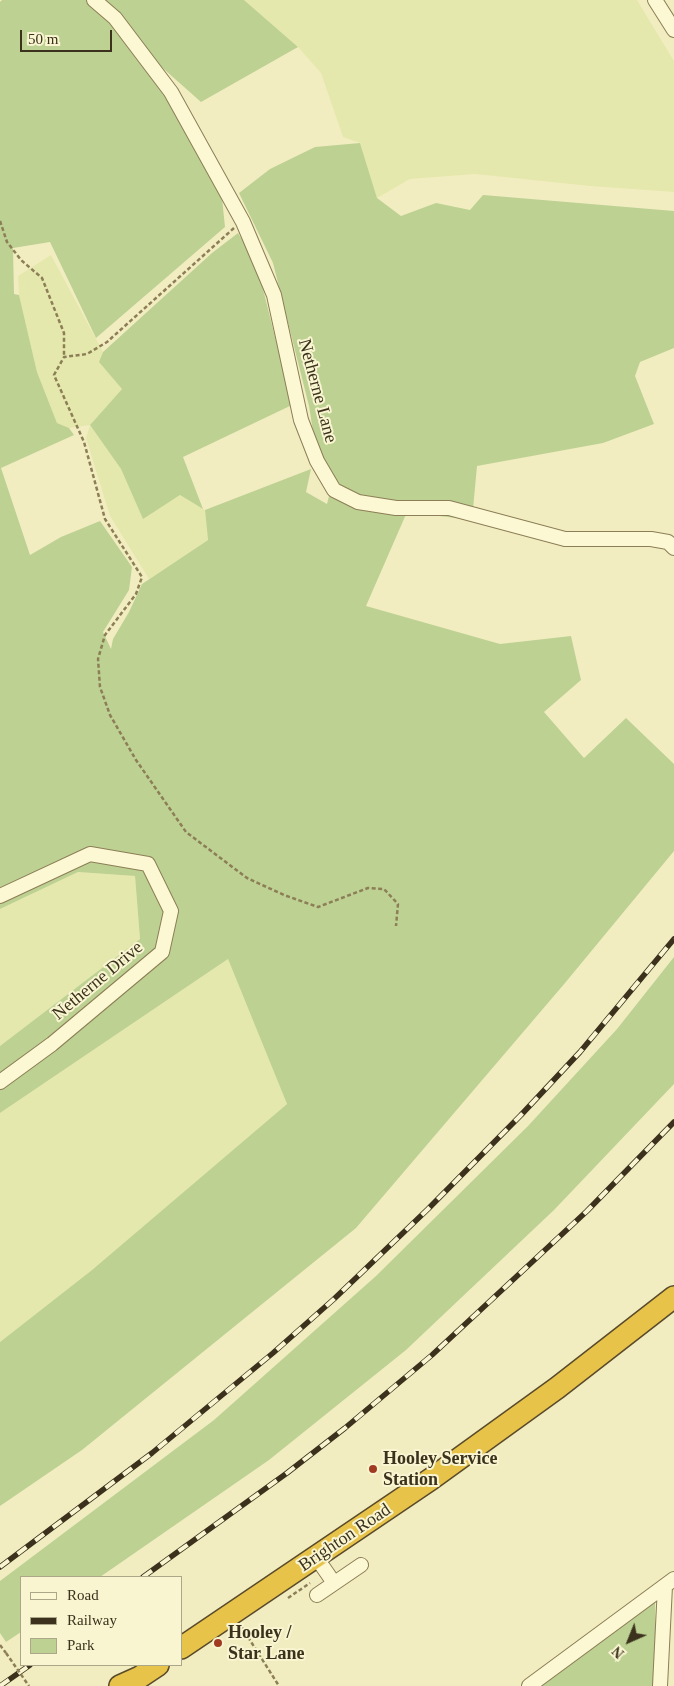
<!DOCTYPE html>
<style>
body{margin:0}
#map{position:relative;width:674px;height:1686px;overflow:hidden;background:#f2edc0;font-family:"Times New Roman",serif}
canvas{display:block}
.legend{position:absolute;left:20px;top:1576px;width:162px;height:90px;box-sizing:border-box;background:#f8f5d0;border:1px solid #aca788;margin:0;padding:6px 9px;list-style:none;font-size:15px;color:#3b311c}
.legend li{display:flex;align-items:center;gap:10px;height:25px}
.legend b{width:25px;border:1px solid #aca788}
.north{position:absolute;left:604px;top:1616px;width:50px;height:50px;-webkit-text-stroke:4px #f8f5d0;paint-order:stroke;rotate:224deg;font-size:14px;font-weight:700;line-height:20px;text-align:center;color:#3b311c}
.north::after{content:'';display:block;margin:auto;width:18px;height:22px;background:#3b311c;clip-path:polygon(50% 0,100% 100%,50% 72%,0 100%)}
.scale{position:absolute;left:20px;top:30px;width:92px;height:22px;box-sizing:border-box;border:2px solid #3b311c;border-top:0;padding-left:6px;font-size:15px;line-height:18px;white-space:nowrap;color:#3b311c;-webkit-text-stroke:4px #f8f5d0;paint-order:stroke}
</style>
<div id="map">
<canvas width="674" height="1686"></canvas>
<ul class="legend">
<li><b style="height:6px;background:#fcf8d4"></b>Road</li>
<li><b style="height:6px;background:#3b311c"></b>Railway</li>
<li><b style="height:14px;background:#bdd193"></b>Park</li>
</ul>
<div class="north">N</div>
<div class="scale">50 m</div>
</div>
<script>
const g = document.querySelector('canvas').getContext('2d');
g.lineJoin = 'round';
function paint(path, color) { g.fillStyle = color; g.fill(path, 'evenodd'); }
const shape = rows => new Path2D(rows.map(r => 'M' + r).join(''));
function strokePath(path, color, width, dash) { g.strokeStyle = color; g.lineWidth = width; g.lineCap = dash ? 'butt' : 'round'; g.setLineDash(dash || []); g.stroke(path); }
function label(font, color, halo, rows, align = 'center') {
  g.font = font + ' "Times New Roman",serif'; g.lineWidth = 4; g.setLineDash([]); g.textBaseline = 'middle'; g.strokeStyle = halo; g.fillStyle = color; for (const [text, x, y, turn = 0] of rows) {
    g.save(); g.translate(x, y); g.rotate((+turn || 0) * Math.PI / 180); g.textAlign = isNaN(turn) ? turn : align; if (halo) g.strokeText(text, 0, 0); g.fillText(text, 0, 0); g.restore();
  }
}
const farmland = shape([
 [244,0,637,0,674,61,674,192,590,186,475,174,410,179,377,198,360,143,343,137,321,73,298,47],
 [51,255,103,352,100,362,122,389,90,425,121,469,143,518,180,495,205,510,208,540,149,579,110,516,86,438,90,425,69,428,57,423,37,372,19,295,18,276],
 [78,872,135,876,140,939,0,1046,0,909],
 [228,959,287,1104,92,1270,0,1342,0,1113]
]);
const green = shape([
 [2,0,244,0,298,47,201,102,122,32,167,96,222,198,225,227,96,338,50,242,13,248,14,294,19,295,37,372,57,423,69,428,74,435,1,468,30,555,61,537,100,521,132,567,129,590,103,632,111,649,113,639,129,612,142,584,208,540,205,510,311,469,306,492,327,504,332,484,317,456,309,406,273,263,239,193,270,169,315,147,360,143,377,198,401,216,436,203,470,210,483,195,674,211,674,348,640,362,635,376,654,424,603,443,477,466,472,520,407,512,366,606,500,644,571,636,581,680,544,712,584,758,626,718,674,764,674,851,565,983,356,1228,82,1450,0,1506,0,1342,92,1270,287,1104,228,959,0,1113,0,1046,140,939,135,876,78,872,0,909,0,2],
 [238,233,257,265,292,405,183,457,203,509,180,495,143,519,121,469,90,425,122,389,99,362,103,352,212,253],
 [674,957,674,1084,554,1210,406,1350,269,1460,100,1577,21,1577,21,1632,6,1642,0,1633,0,1581,214,1420,376,1276,528,1126,617,1029],
 [655,1601,656,1686,542,1686]
]);
const path = shape([
 [0,221,7,242,21,260,42,278,64,333,64,357],
 [234,228,107,342,87,354,64,357,54,375,84,442,105,519,142,577,136,594,105,635,98,659,100,687,110,715,136,760,186,832,247,878,284,895,318,907,368,888,384,889,398,904,396,926],
 [288,1598,310,1583],
 [241,1626,279,1686],
 [0,1645,6,1653]
]);
const minor = shape([
 [94,0,115,18,171,92,243,222,274,295,301,420,317,461,334,490,358,502,396,508,449,508,565,539,651,539,668,542,674,548],
 [655,0,674,30],
 [0,896,90,854,148,864,171,911,162,952,52,1044,0,1082],
 [316,1557,334,1583],
 [317,1595,361,1565],
 [529,1686,674,1579],
 [660,1686,665,1586]
]);
const highway = shape([
 [181,1648,431,1479,557,1388,674,1297],
 [120,1686,140,1677,158,1665]
]);
const rail = shape([
 [0,1567,152,1453,273,1353,334,1299,428,1209,521,1115,580,1052,674,939],
 [143,1577,287,1473,345,1428,432,1355,587,1211,674,1122],
 [0,1686,30,1665]
]);
const pathBridge = shape([
 [6,1653,29,1686]
]);
const markers = [
 [373,1469,5,"#a03a21"],
 [218,1643,5,"#a03a21"]
];
const streetNames = [
 ["Netherne Lane",317,391,75],
 ["Netherne Drive",98,981,-40],
 ["Brighton Road",345,1538,-34]
];
const poiNames = [
 ["Hooley Service",383,1459],
 ["Station",383,1480],
 ["Hooley /",228,1633],
 ["Star Lane",228,1654]
];
paint(farmland, '#e5e8ad');
paint(green, '#bdd193');
strokePath(minor, '#8c7e56', 16);
strokePath(highway, '#594a2b', 24);
strokePath(path, '#8c7e56', 2.5, [4, 2.5]);
strokePath(minor, '#fcf8d4', 14);
strokePath(highway, '#e8c349', 21);
strokePath(rail, '#3b311c', 5.5);
strokePath(rail, '#f8f5d0', 4, [11]);
strokePath(pathBridge, '#8c7e56', 2.5, [4, 2.5]);
for (const [x, y, r, color] of markers) { const dot = new Path2D(); dot.arc(x, y, r, 0, 2 * Math.PI); g.fillStyle = color; g.fill(dot); strokePath(dot, '#f8f5d0', 2); }
label('18px', '#3b311c', '#f8f5d0', streetNames);
label('bold 18px', '#3b311c', '#f8f5d0', poiNames, 'left');
</script>
